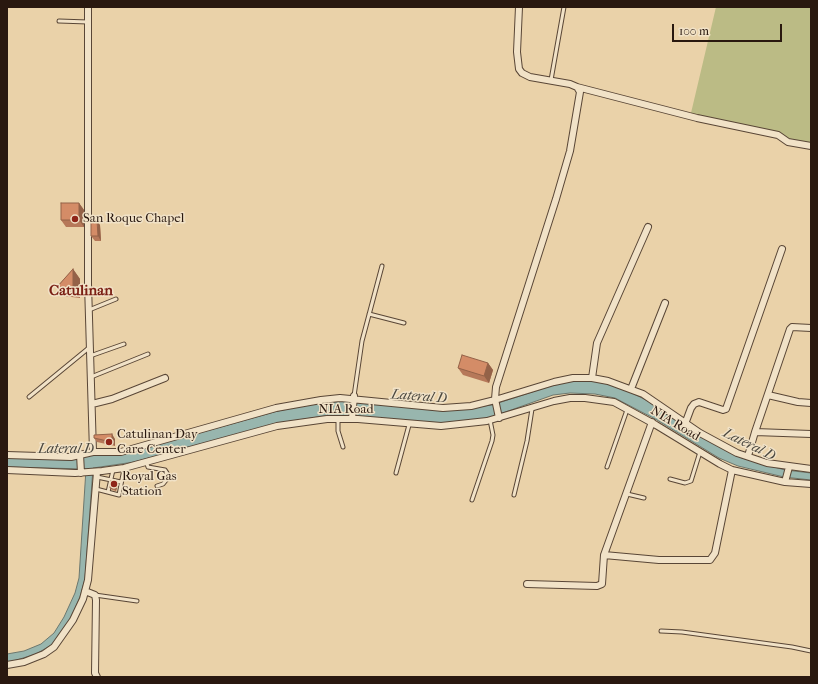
<!DOCTYPE html>
<style>
body{margin:0}
#map{position:relative;width:818px;height:684px;overflow:hidden;background:#ead2a9;font-family:"IM FELL French Canon",serif}
canvas{display:block}
.frame{position:absolute;inset:0;border:8px solid #29180f;pointer-events:none}
.scale{position:absolute;left:672px;top:24px;width:110px;height:18px;box-sizing:border-box;border:2px solid #29180f;border-top:0;padding-left:5px;font-size:12px;line-height:14px;white-space:nowrap;color:#29180f;-webkit-text-stroke:3px #f1e2c7;paint-order:stroke}
</style>
<div id="map">
<canvas width="818" height="684"></canvas>
<div class="frame"></div>
<div class="scale">100 m</div>
</div>
<script>
const g = document.querySelector('canvas').getContext('2d');
g.lineJoin = 'round';
function paint(path, color) { g.fillStyle = color; g.fill(path, 'evenodd'); }
const shape = rows => new Path2D(rows.map(r => 'M' + r).join(''));
function strokePath(path, color, width, dash) { g.strokeStyle = color; g.lineWidth = width; g.lineCap = dash ? 'butt' : 'round'; g.setLineDash(dash || []); g.stroke(path); }
function label(font, color, halo, rows, align = 'center') {
  g.font = font + ' "IM FELL French Canon",serif'; g.lineWidth = 3; g.setLineDash([]); g.textBaseline = 'middle'; g.strokeStyle = halo; g.fillStyle = color; for (const [text, x, y, turn = 0] of rows) {
    g.save(); g.translate(x, y); g.rotate((+turn || 0) * Math.PI / 180); g.textAlign = isNaN(turn) ? turn : align; if (halo) g.strokeText(text, 0, 0); g.fillText(text, 0, 0); g.restore();
  }
}
const green = shape([
 [716,7,811,7,811,144,789,141,778,132,735,124,691,113]
]);
const water = shape([
 [590,380,607,383,626,390,648,401,683,426,742,458,785,470,811,473,811,480,784,477,738,466,719,458,657,420,615,398,595,394,570,393,553,395,486,419,441,423,343,416,324,416,279,423,134,462,93,468,85,579,80,597,70,620,53,644,36,654,7,663,7,654,24,651,41,644,54,633,64,617,75,593,79,578,86,469,7,467,7,458,70,460,95,454,122,454,278,411,312,404,346,401,443,411,492,405,563,382,590,380]
]);
const canal = shape([
 [662,412,688,428]
]);
const service = shape([
 [59,21,88,22],
 [551,80,564,7],
 [89,310,116,299],
 [369,314,404,323],
 [90,356,124,344],
 [91,377,148,354],
 [354,396,362,341,382,266],
 [29,397,90,347],
 [338,420,338,431,343,447],
 [146,461,148,467,165,470,167,473,167,479,163,484,157,486],
 [607,467,627,410],
 [396,473,409,425],
 [97,477,121,482],
 [670,479,685,483,691,481,700,452],
 [96,489,119,495,124,469],
 [108,492,113,470],
 [627,494,644,498],
 [514,495,527,441,532,409],
 [472,500,492,441,493,435,490,420],
 [95,595,137,601],
 [661,631,682,632,792,647,811,651]
]);
const minor = shape([
 [88,7,88,284,93,452],
 [577,87,697,118,778,135,788,142,811,146],
 [592,378,597,343,648,227],
 [631,389,665,303],
 [768,395,798,402,811,403],
 [92,404,112,399,165,378],
 [499,418,495,399,496,387,556,199,570,151,580,92,577,87,570,84,530,77,522,73,519,69,517,52,519,7],
 [352,419,354,396],
 [685,424,691,408,694,404,699,402,723,410,726,409,782,249],
 [755,432,790,329,792,327,811,328],
 [80,454,81,473],
 [7,455,71,457,93,452,121,452,276,408,321,400,340,398,443,408,471,406,495,400,554,382,573,378,592,378,608,381,643,394,700,433,737,453,767,463,811,469],
 [748,456,755,432,811,434],
 [7,470,75,473,102,471,124,468,277,426,327,419,358,419,441,426,487,421,554,401,570,398,585,398,614,402,656,425,720,464,732,470,785,482,811,484],
 [785,482,789,467],
 [604,555,659,560,710,560,715,553,732,470],
 [527,584,597,586,602,584,604,555,652,422],
 [85,591,95,595,96,600,95,673,97,677],
 [7,665,24,662,44,654,54,647,73,620,83,599,88,580,97,472]
]);
const wall = shape([
 [79,203,84,210,84,227,66,227,61,220],
 [100,225,101,241,95,241,91,236],
 [73,269,80,279,80,298,63,296,57,287],
 [488,363,493,370,489,383,463,375,458,368],
 [94,438,115,439,115,446,97,442],
 [118,484,116,491,112,490,110,488]
]);
const shadedWall = shape([
 [79,203,84,210,84,227,79,220],
 [97,220,100,225,101,241,98,236],
 [73,269,80,279,80,298,73,288],
 [488,363,493,370,489,383,484,376],
 [112,434,115,439,115,446,112,442],
 [116,482,118,484,116,491,115,489]
]);
const building = shape([
 [61,203,79,203,79,220,61,220,61,203],
 [91,220,97,220,98,236,91,236,91,220],
 [73,269,73,288,57,287,73,269],
 [462,355,488,363,484,376,458,368,462,355],
 [112,434,112,442,94,438,94,435,112,434],
 [111,481,116,482,115,489,110,488,111,481]
]);
const markers = [
 [75,219,4,"#8f2418"],
 [109,442,4,"#8f2418"],
 [114,484,4,"#8f2418"]
];
const poiNames = [
 ["San Roque Chapel",83,219],
 ["Catulinan Day",117,435],
 ["Care Center",117,450],
 ["Royal Gas",122,477],
 ["Station",122,492]
];
const streetNames = [
 ["NIA Road",346,410],
 ["NIA Road",675,424,31]
];
const waterNames = [
 ["Lateral D",419,397,4],
 ["Lateral D",749,445,26],
 ["Lateral D",66,450]
];
const quarterNames = [
 ["Catulinan",81,291]
];
paint(green, '#bbbb85');
paint(water, '#98b6ae');
strokePath(water, '#6c776e', 1);
strokePath(canal, '#98b6ae', 8);
strokePath(service, '#594636', 5);
strokePath(minor, '#594636', 8);
strokePath(service, '#f1e2c7', 3);
strokePath(minor, '#f1e2c7', 6);
paint(wall, '#b67859');
paint(shadedWall, '#946248');
paint(building, '#d48c67');
strokePath(building, '#946248', 1);
for (const [x, y, r, color] of markers) { const dot = new Path2D(); dot.arc(x, y, r, 0, 2 * Math.PI); g.fillStyle = color; g.fill(dot); strokePath(dot, '#f1e2c7', 1.5); }
label('13px', '#29180f', '#f1e2c7', poiNames, 'left');
label('13px', '#29180f', '#f1e2c7', streetNames);
label('italic 14px', '#4a473f', '#f1e2c7', waterNames);
label('bold 15px', '#7a1f14', '#f1e2c7', quarterNames);
</script>
